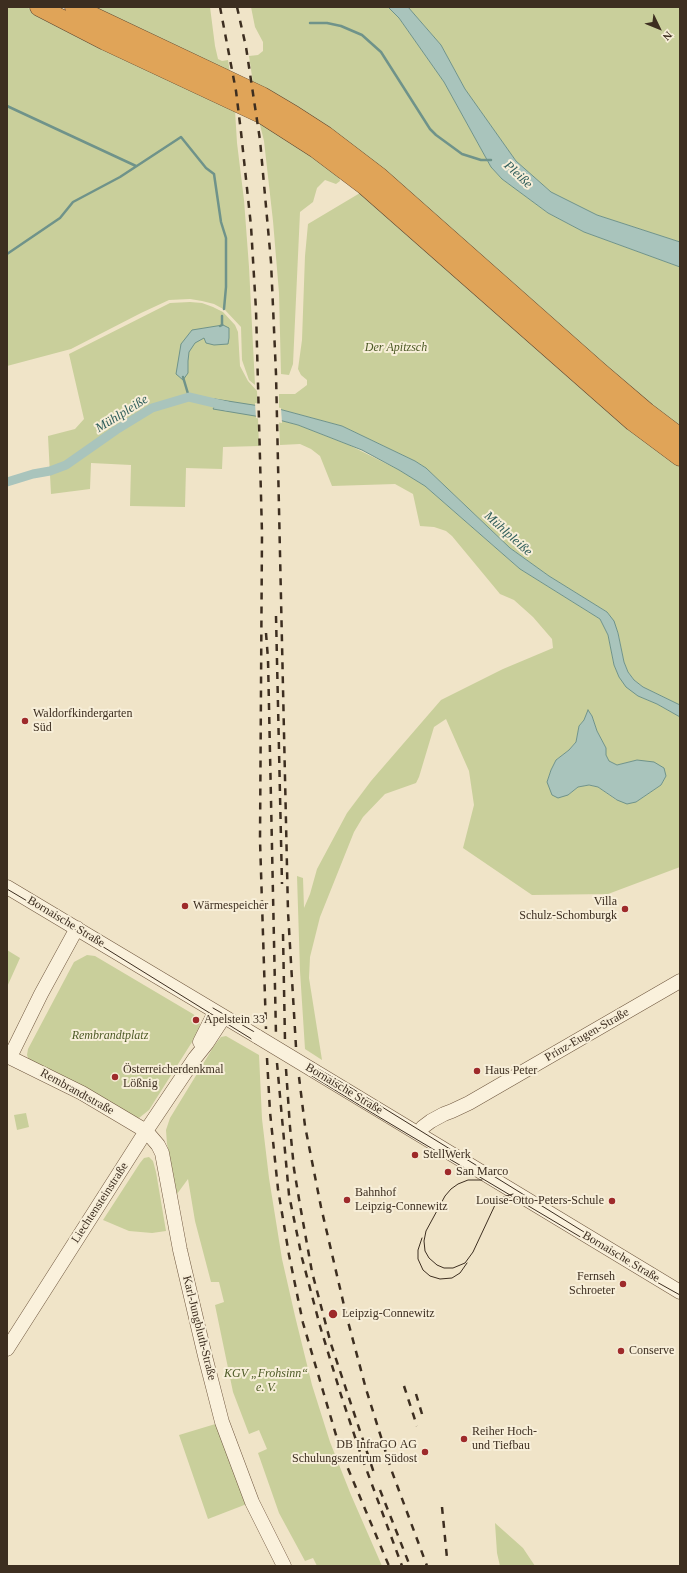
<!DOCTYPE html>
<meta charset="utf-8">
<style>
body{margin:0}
#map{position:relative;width:687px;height:1573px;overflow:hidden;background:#f0e4c8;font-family:Georgia,serif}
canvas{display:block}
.frame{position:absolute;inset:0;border:8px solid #3d2e20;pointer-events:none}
.north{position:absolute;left:639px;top:8px;width:40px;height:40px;-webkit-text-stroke:3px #f7eed8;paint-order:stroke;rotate:133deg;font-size:11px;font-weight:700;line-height:16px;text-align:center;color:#3d2e20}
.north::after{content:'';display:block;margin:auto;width:14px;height:18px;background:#3d2e20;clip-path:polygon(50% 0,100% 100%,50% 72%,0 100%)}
</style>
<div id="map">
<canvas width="687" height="1573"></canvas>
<div class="frame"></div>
<div class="north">N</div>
</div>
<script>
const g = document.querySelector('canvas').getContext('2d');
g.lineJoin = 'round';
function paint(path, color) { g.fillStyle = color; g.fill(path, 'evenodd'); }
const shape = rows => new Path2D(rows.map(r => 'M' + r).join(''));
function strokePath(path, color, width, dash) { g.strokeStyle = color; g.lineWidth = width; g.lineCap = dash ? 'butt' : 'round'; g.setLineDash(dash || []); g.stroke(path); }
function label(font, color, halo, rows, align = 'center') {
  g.font = font + ' Georgia,serif'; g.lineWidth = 4; g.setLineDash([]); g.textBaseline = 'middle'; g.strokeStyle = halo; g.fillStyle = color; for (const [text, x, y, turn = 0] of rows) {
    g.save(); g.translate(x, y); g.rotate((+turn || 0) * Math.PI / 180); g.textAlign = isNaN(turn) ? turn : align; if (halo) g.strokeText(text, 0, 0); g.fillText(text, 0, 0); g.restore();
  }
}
const green = shape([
 [7,7,26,7,235,110,237,143,244,200,249,267,255,385,249,380,242,360,241,327,225,310,214,304,202,301,190,299,169,300,141,313,71,349,7,366],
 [87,7,210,7,215,46,218,59,222,61,228,60,230,73],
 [251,7,388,7,399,18,444,82,491,167,502,179,548,213,584,232,680,267,680,427,253,83,249,56,258,55,263,51,263,42,255,27],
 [408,7,680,7,680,242,597,215,551,192,516,161,465,89,441,45],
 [259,121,289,138,339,176,340,181,336,184,325,180,317,188,313,202,300,212,293,364,289,375,281,374,279,293,273,221,264,141],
 [360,193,680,465,680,705,643,687,634,680,628,672,624,662,618,632,607,612,549,576,510,548,426,468,415,461,342,426,279,409,279,394,295,394,307,385,307,380,301,375,298,369,302,340,305,256,308,224],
 [190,302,202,303,213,307,223,312,235,325,238,332,240,366,248,381,257,391,259,446,223,447,222,469,186,468,185,507,130,506,131,465,91,463,90,489,51,494,48,436,75,429,84,419,69,354,170,303],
 [279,420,298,425,349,445,399,470,425,486,520,569,600,619,608,635,614,665,619,677,638,696,657,704,680,717,680,867,608,894,532,895,463,848,474,805,469,771,446,719,434,727,419,777,416,783,385,794,363,817,354,832,320,917,310,957,309,978,322,1060,305,1049,300,971,297,876,303,878,304,908,310,894,317,869,347,813,371,781,441,700,503,669,553,648,552,639,533,617,514,600,500,594,452,536,446,531,434,527,420,526,413,494,395,484,332,486,320,456,311,449,300,444,280,445],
 [588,711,592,716,597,731,606,748,606,755,609,761,617,765,637,760,666,776,661,785,636,802,616,800,598,787,588,785,578,787,568,795,547,782,551,770,556,760,569,750,576,742,579,726,584,720],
 [7,950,20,958,7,987],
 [87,955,95,956,193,1014,199,1019,200,1024,199,1031,149,1110,139,1118,132,1117,29,1061,27,1055,28,1049,74,962],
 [226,1036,259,1055,262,1119,269,1178,282,1259,295,1316,312,1385,330,1442,351,1495,382,1566,317,1566,313,1558,305,1561,279,1513,258,1453,267,1449,259,1430,249,1434,233,1392,215,1305,224,1302,219,1282,211,1282,195,1221,188,1179,177,1194,167,1144,166,1130,170,1118,214,1046,221,1037],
 [26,1113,29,1127,17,1130,14,1115],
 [149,1157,153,1161,156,1172,166,1231,152,1233,129,1231,103,1220,140,1163,144,1158],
 [222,1422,252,1502,208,1519,179,1435],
 [495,1523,523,1548,535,1566,500,1566,497,1553]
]);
const water = shape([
 [388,7,408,7,441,45,465,89,516,161,551,192,597,215,680,242,680,267,584,232,548,213,502,179,491,167,444,82,399,18,388,7],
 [223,325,229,328,229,338,228,344,214,345,206,343,204,338,195,343,189,352,188,361,188,373,183,380,176,374,181,344,192,330,223,325],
 [215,399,279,409,342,426,415,461,426,468,510,548,549,576,607,612,614,621,618,633,624,662,628,672,634,680,643,687,680,705,680,717,657,704,638,696,626,687,619,677,614,665,608,635,600,619,520,569,425,486,399,470,362,450,298,425,279,420,213,409,216,404,215,399],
 [588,710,592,716,597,731,606,748,606,755,609,761,617,765,637,760,654,762,664,768,666,776,661,785,636,802,627,804,617,800,598,787,589,785,578,787,568,795,558,798,552,795,547,782,551,770,556,760,569,750,576,742,579,726,584,720,588,710]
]);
const pier = shape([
 [255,403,281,408,282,423,256,418]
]);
const stream = shape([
 [310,23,327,23,341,26,362,35,381,52,430,129,436,135,462,154,481,160,491,160],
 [7,106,136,166],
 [7,254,60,218,73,202,120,177,181,137,206,168,214,174,221,222,226,238,226,287,224,309],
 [220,326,222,325,222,316],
 [183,377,189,397]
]);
const canal = shape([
 [7,482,33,474,50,471,66,465,116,430,152,408,189,397,227,406]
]);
const secondary = shape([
 [7,887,258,1037],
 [200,1042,215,1012],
 [7,1056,82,1093,146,1131,158,1145,162,1153,180,1250,205,1356,222,1422,252,1502,284,1566],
 [10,1057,41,994,77,928],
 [311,1069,680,1292],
 [419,1133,423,1127,431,1121,444,1114,452,1111,469,1103,680,981],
 [7,1349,146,1131,195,1058,207,1043,224,1017]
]);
const highway = shape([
 [39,7,105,41,263,115,316,149,365,186,633,422,680,457],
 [74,7,262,96,294,115,325,135,380,177,599,371,647,412,680,437]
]);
const tram = shape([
 [7,889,76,930,258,1043,379,1117,646,1276,680,1295],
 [213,1008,353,1089,605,1245],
 [482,1180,468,1180,458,1184,451,1189,445,1196,426,1231,424,1241,425,1251,429,1258,437,1265,444,1268,453,1268,465,1263,473,1252,495,1205,503,1197,513,1194],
 [422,1238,418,1250,418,1259,423,1270,430,1276,440,1279,452,1278,460,1273,467,1263]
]);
const rail = shape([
 [220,7,236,91,241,132,251,226,256,310,262,533,260,840,266,1029],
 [237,7,246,47,260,140,271,262,276,374,288,912,296,1047],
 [276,616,282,884],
 [266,633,268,659,276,1035],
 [283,934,285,1041],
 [267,1058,270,1112,278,1189,289,1255,303,1323,341,1452,389,1566],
 [277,1063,289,1195,302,1258,320,1326,341,1395,360,1452,402,1566],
 [286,1069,290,1127,294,1169,300,1205,312,1272,331,1344,374,1473],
 [299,1077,305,1126,321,1207,346,1314,366,1389,391,1469,427,1566],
 [404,1386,417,1426],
 [416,1394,422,1414],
 [380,1490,410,1566],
 [442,1507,447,1558]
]);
const secondaryBridge = shape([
 [258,1037,311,1069]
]);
const markers = [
 [25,721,4,"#9e2a2b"],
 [185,906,4,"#9e2a2b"],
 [625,909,4,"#9e2a2b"],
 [196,1020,4,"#9e2a2b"],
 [477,1071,4,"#9e2a2b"],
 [115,1077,4,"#9e2a2b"],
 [415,1155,4,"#9e2a2b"],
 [448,1172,4,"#9e2a2b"],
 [347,1200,4,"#9e2a2b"],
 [612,1201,4,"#9e2a2b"],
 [623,1284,4,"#9e2a2b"],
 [333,1314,5,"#9e2a2b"],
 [621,1351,4,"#9e2a2b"],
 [464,1439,4,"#9e2a2b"],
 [425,1452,4,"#9e2a2b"]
];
const parkNames = [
 ["Der Apitzsch",396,348],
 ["Rembrandtplatz",110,1036],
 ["KGV „Frohsinn“",266,1374],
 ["e. V.",266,1388]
];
const poiNames = [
 ["Waldorfkindergarten",33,714],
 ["Süd",33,728],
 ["Villa",617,902,"right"],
 ["Schulz-Schomburgk",617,916,"right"],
 ["Wärmespeicher",193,906],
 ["Apelstein 33",204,1020],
 ["Österreicherdenkmal",123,1070],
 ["Lößnig",123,1084],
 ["Haus Peter",485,1071],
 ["StellWerk",423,1155],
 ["San Marco",456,1172],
 ["Bahnhof",355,1193],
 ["Leipzig-Connewitz",355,1207],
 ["Louise-Otto-Peters-Schule",604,1201,"right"],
 ["Fernseh",615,1277,"right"],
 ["Schroeter",615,1291,"right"],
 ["Leipzig-Connewitz",342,1314],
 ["Conserve",629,1351],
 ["Reiher Hoch-",472,1432],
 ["und Tiefbau",472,1446],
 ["DB InfraGO AG",417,1445,"right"],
 ["Schulungszentrum Südost",417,1459,"right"]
];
const streetNames = [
 ["Bornaische Straße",66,922,31],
 ["Prinz-Eugen-Straße",587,1035,-30],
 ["Bornaische Straße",344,1089,31],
 ["Rembrandtstraße",77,1092,29],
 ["Liechtensteinstraße",100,1203,-57],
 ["Bornaische Straße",621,1257,31],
 ["Karl-Jungbluth-Straße",199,1328,76]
];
const waterNames = [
 ["Pleiße",518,175,43],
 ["Mühlpleiße",122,414,-32],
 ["Mühlpleiße",508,534,42]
];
paint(green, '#c9cf9b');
paint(water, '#a9c4bc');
strokePath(water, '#6f938a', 1);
paint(pier, '#f0e4c8');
strokePath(stream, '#6f938a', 2.5);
strokePath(canal, '#a9c4bc', 9);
strokePath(secondary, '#6f573f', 15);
strokePath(highway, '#5b4430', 19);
strokePath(secondary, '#faf1dc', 14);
strokePath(highway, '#e0a458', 18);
strokePath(tram, '#3d2e20', 1);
strokePath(rail, '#3d2e20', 2.5, [7, 7]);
strokePath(secondaryBridge, '#6f573f', 15, []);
strokePath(secondaryBridge, '#faf1dc', 14);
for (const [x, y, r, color] of markers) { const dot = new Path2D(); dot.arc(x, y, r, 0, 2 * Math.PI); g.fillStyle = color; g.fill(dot); strokePath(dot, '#f7eed8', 1.5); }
label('italic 12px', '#4d5a26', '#f7eed8', parkNames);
label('12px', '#3d2e20', '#f7eed8', poiNames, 'left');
label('12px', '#3d2e20', '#f7eed8', streetNames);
label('italic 13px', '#2f5d5a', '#f7eed8', waterNames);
</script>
